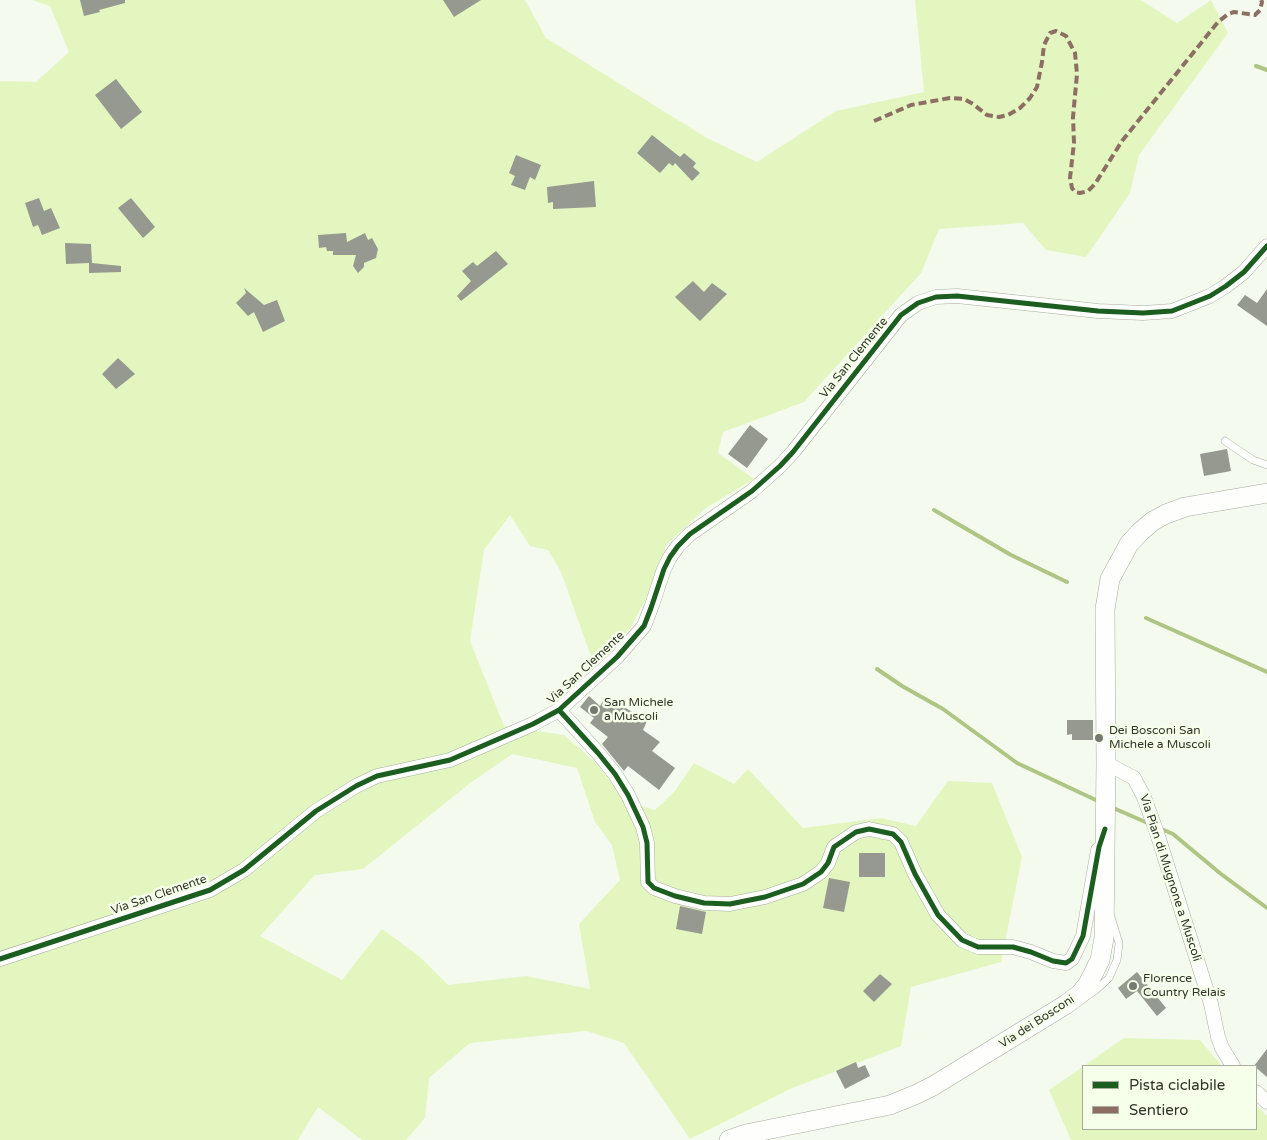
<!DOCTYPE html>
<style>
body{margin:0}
#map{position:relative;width:1267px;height:1140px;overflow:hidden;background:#f5faee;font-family:"Varela Round",sans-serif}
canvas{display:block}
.legend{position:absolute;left:1082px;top:1065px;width:175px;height:65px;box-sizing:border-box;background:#f6ffe9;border:1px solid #a7ae9d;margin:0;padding:6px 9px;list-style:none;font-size:15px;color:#30342a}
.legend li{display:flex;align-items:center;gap:10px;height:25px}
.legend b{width:25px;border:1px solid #a7ae9d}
</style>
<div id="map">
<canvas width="1267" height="1140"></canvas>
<ul class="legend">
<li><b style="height:6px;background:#1b5e20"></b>Pista ciclabile</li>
<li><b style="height:6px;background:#8d6e63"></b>Sentiero</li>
</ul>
</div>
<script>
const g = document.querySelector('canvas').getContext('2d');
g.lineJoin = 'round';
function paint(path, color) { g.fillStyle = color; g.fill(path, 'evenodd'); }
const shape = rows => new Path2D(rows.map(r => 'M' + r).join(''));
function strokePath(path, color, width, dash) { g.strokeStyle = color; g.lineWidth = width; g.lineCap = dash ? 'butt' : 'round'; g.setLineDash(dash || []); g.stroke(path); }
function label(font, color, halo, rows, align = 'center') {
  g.font = font + ' "Varela Round",sans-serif'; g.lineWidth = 5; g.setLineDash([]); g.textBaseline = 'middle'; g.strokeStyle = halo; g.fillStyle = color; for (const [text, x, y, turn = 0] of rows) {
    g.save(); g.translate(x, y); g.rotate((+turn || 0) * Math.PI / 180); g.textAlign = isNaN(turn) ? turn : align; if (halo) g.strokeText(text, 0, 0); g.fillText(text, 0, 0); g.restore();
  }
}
const green = shape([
 [32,0,525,0,546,38,707,138,757,162,836,111,924,92,915,0,1141,0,1177,23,1211,0,1228,33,1139,155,1130,193,1086,257,1046,250,1023,223,939,229,921,273,804,402,723,432,718,453,754,479,706,508,667,544,645,600,631,627,594,665,561,572,548,550,530,546,510,515,484,550,470,641,504,726,564,735,596,763,626,801,655,810,674,792,694,763,734,784,748,769,803,828,881,818,916,826,948,781,992,783,1022,857,1001,962,911,987,901,1046,790,1089,690,1139,624,1043,586,1031,470,1043,429,1078,425,1118,406,1140,362,1140,318,1107,298,1140,0,1140,0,81,36,82,69,52,50,6],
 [512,754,577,768,595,822,612,845,620,880,579,924,590,989,526,976,448,985,419,956,382,929,342,980,260,936,315,875,363,869,469,784],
 [1124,1038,1200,1040,1222,1066,1083,1066,1083,1129,1256,1129,1256,1105,1267,1116,1267,1140,1071,1140,1049,1090]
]);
const stream = shape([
 [1256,66,1267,70],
 [934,510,1011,555,1067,582],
 [1146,618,1267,672],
 [877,669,902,686,943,709,1017,763,1100,802],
 [1111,807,1150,824],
 [1159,828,1173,834,1221,874,1267,908]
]);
const building = shape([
 [80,0,125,0,125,3,99,10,100,12,84,16],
 [443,0,481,0,454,17],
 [116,79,142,112,121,129,95,95],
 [652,135,680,157,684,153,696,163,693,167,700,173,692,181,675,163,673,166,669,163,660,173,637,153],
 [516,155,541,165,535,180,530,177,525,190,511,185,515,176,509,173],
 [594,181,596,207,553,209,553,202,548,203,547,187],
 [39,198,44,211,51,208,60,228,42,235,38,225,33,227,25,203],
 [131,198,155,227,143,238,118,208],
 [346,233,347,242,365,233,368,240,372,238,378,249,376,258,364,263,364,267,358,273,353,266,356,255,333,255,333,251,327,251,326,247,319,248,318,235],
 [65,243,91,244,92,263,121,266,121,272,89,273,89,263,66,264],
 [496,251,508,264,461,301,457,296,471,281,462,271,473,262,477,266],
 [693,281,704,292,712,283,727,294,700,321,675,297],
 [244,288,264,305,277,300,285,321,263,332,254,312,248,316,236,303,246,293],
 [1267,289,1267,326,1237,305,1245,295,1257,303],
 [118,358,135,374,116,389,102,374],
 [750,425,768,439,747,468,728,454],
 [1227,449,1231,471,1204,476,1200,454],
 [589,696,600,706,605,698,614,706,616,702,647,721,643,730,660,742,652,751,675,768,659,790,628,766,624,771,602,744,608,737,590,723,594,718,580,707],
 [1067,720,1093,720,1093,740,1072,740,1072,734,1067,735],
 [859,853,885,853,885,877,859,877],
 [829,878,850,882,844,912,823,908],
 [680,906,706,912,702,934,676,929],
 [1137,972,1166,1008,1157,1016,1137,991,1126,999,1118,988],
 [880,974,892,984,874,1002,863,991],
 [1267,1049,1267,1077,1254,1066],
 [856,1062,858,1068,865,1065,870,1076,845,1089,836,1071]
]);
const service = shape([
 [1225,441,1253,460,1267,465],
 [1087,996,1096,990,1109,978,1117,960,1119,943,1110,914]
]);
const minor = shape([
 [559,710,598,753,615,774,628,795,643,827,647,843,648,882,654,888,675,896,704,903,730,904,765,897,803,884,821,872,828,863,834,847,856,832,869,829,893,834,901,842,915,874,938,915,962,940,978,947,1013,947,1031,952,1053,961,1066,963,1072,959,1083,936,1098,850],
 [1106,763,1134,778,1144,797,1157,833,1211,1004,1218,1037,1222,1048,1233,1066],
 [0,959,210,890,244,870,316,811,356,786,377,776,450,760,533,724,559,710,617,657,644,626,651,608,664,569,670,557,678,546,690,534,752,491,780,466,793,452,901,315,918,303,936,297,957,296,1098,311,1143,313,1172,311,1210,296,1226,286,1244,272,1267,246],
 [1256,1092,1267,1102]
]);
const secondary = shape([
 [729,1140,746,1134,890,1105,917,1094,933,1086,1065,1005,1080,994,1088,984,1100,960,1104,938,1106,763,1105,609,1110,579,1129,544,1140,532,1153,521,1166,514,1185,507,1267,493]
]);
const quiet = shape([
 [874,121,911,105,950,98,964,99,973,104,987,115,999,117,1008,115,1020,108,1030,98,1037,87,1042,62,1044,45,1050,33,1056,31,1066,36,1075,53,1077,74,1073,117,1074,143,1070,178,1072,188,1075,192,1080,193,1088,191,1095,184,1122,141,1218,22,1228,14,1234,12,1255,15,1260,10,1262,2,1261,0]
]);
const cycleway = shape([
 [559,710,598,753,615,774,628,795,643,827,647,843,648,882,654,888,675,896,704,903,730,904,765,897,803,884,821,872,828,863,834,847,856,832,869,829,893,834,901,842,915,874,938,915,962,940,978,947,1013,947,1031,952,1053,961,1066,963,1072,959,1083,936,1099,847,1105,829],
 [0,959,210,890,244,870,316,811,356,786,377,776,450,760,533,724,559,710,617,657,644,626,651,608,664,569,670,557,678,546,690,534,752,491,780,466,793,452,901,315,918,303,936,297,957,296,1098,311,1143,313,1172,311,1210,296,1226,286,1244,272,1267,246]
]);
const markers = [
 [594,710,5,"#75796f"],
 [1099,738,5,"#75796f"],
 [1133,986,5,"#75796f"]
];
const streetNames = [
 ["Via San Clemente",854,358,-51],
 ["Via San Clemente",586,668,-43],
 ["Via Pian di Mugnone a Muscoli",1170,878,72],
 ["Via San Clemente",159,895,-19],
 ["Via dei Bosconi",1037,1022,-33]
];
const poiNames = [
 ["San Michele",604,703],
 ["a Muscoli",604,717],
 ["Dei Bosconi San",1109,731],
 ["Michele a Muscoli",1109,745],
 ["Florence",1143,979],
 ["Country Relais",1143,993]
];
paint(green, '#e3f6c0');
strokePath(stream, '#afc584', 4);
paint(building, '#95998f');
strokePath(service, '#a7aca2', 8);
strokePath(minor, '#a7aca2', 15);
strokePath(secondary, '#a7aca2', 20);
strokePath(service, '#fefefc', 7);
strokePath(minor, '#fefefc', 14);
strokePath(secondary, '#fefefc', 19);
strokePath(quiet, '#8d6e63', 4, [8, 4]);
strokePath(cycleway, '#1b5e20', 5);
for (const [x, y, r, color] of markers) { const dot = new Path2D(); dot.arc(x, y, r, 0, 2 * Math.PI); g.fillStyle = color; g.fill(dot); strokePath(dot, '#f6ffe9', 2); }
label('12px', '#30342a', '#f6ffe9', streetNames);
label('12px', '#30342a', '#f6ffe9', poiNames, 'left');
</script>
